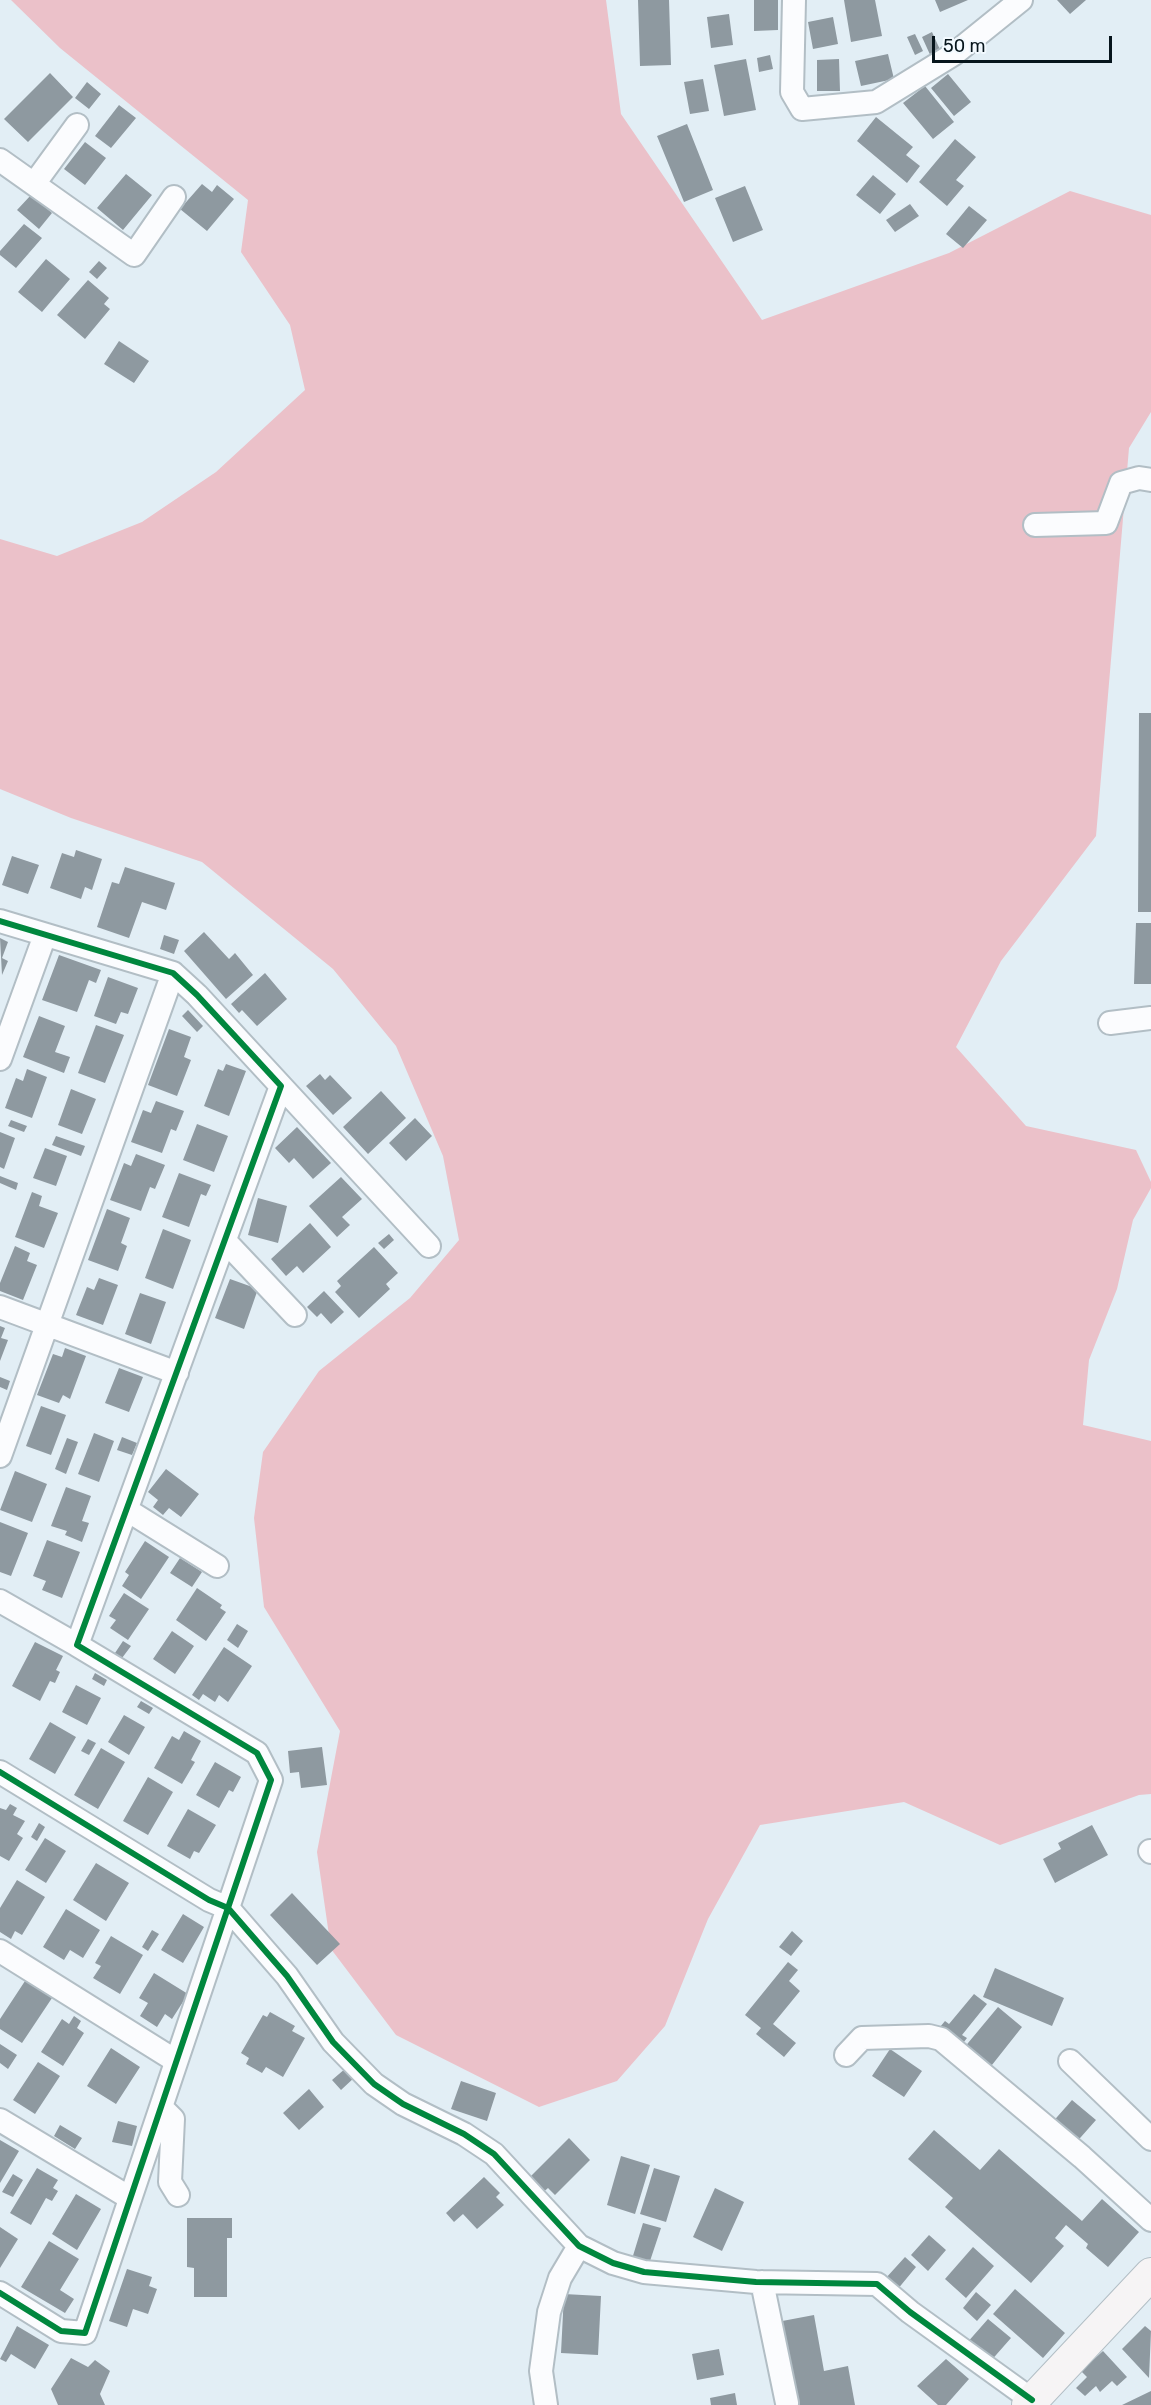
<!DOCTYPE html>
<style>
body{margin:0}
#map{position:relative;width:1151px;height:2405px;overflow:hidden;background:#e2eef5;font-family:Rubik,sans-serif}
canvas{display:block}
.scale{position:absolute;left:932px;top:36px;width:180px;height:27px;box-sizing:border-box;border:3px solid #07151c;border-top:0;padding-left:8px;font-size:18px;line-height:21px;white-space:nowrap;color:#07151c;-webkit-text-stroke:4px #f3faff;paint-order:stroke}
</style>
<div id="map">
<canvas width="1151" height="2405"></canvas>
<div class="scale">50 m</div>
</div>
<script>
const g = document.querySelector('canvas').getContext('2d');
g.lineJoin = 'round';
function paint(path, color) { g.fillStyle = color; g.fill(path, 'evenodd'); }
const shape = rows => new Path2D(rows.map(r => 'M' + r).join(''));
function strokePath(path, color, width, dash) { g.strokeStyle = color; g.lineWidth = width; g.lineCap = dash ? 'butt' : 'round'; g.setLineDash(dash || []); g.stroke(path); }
const forest = shape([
 [11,0,606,0,621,114,762,320,949,253,1070,191,1151,215,1151,412,1129,448,1096,836,1001,961,956,1047,1026,1126,1136,1150,1151,1182,1151,1188,1133,1220,1117,1289,1089,1360,1083,1425,1151,1441,1151,1794,1139,1795,1000,1845,904,1802,760,1825,708,1919,665,2026,617,2081,539,2107,396,2035,331,1949,317,1852,340,1731,264,1607,254,1518,263,1452,319,1371,410,1298,459,1240,443,1156,396,1046,333,969,202,862,71,818,0,789,0,539,57,556,142,522,216,472,305,390,290,325,241,252,248,200,60,48]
]);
const building = shape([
 [638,0,669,0,671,65,640,66],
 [754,0,778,0,778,30,754,31],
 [844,0,875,0,882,36,851,42],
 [935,0,968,0,940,12],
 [1057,0,1086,0,1070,14],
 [729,14,733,45,711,48,707,17],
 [833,17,838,44,813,49,808,22],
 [932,32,942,54,932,59,922,37],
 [915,34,923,51,915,55,907,37],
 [888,54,894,79,861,86,855,61],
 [770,55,773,69,759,72,757,58],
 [746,59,756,110,724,116,714,65],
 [839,59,840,91,817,91,817,60],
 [50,73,73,97,28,142,4,119],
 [948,74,971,102,954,116,931,88],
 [703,79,709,111,690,114,684,82],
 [87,82,101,94,89,109,75,98],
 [925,86,954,122,933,139,903,103],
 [119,105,136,118,111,148,95,136],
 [876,117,913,147,906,155,920,166,907,183,857,141],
 [687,124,713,190,684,202,657,136],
 [955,139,976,157,956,180,964,186,947,206,919,182],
 [85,142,106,158,85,185,64,169],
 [126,174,152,195,123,230,97,208],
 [873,175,896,194,880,214,856,195],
 [202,184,212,192,217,185,234,199,207,231,180,209],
 [745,186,763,230,733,242,715,198],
 [31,195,52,213,39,229,17,210],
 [910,204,919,216,895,232,886,220],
 [969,206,987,220,963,248,946,234],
 [24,224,42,238,16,268,0,255,0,251],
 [46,259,70,279,42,312,18,292],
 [99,261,107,268,97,279,89,272],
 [88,280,109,298,104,304,110,309,85,339,57,315],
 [119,341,149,361,134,383,104,364],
 [1139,713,1151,713,1151,912,1138,912],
 [76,850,102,859,92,890,85,887,81,899,50,888,62,853,74,857],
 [12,856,39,865,28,894,2,885],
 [125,867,175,883,166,910,142,902,129,938,97,927,112,882,119,884],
 [1136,923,1151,923,1151,984,1134,984],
 [204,932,229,959,235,953,253,975,226,999,184,951],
 [164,935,179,940,174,954,160,949],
 [0,938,8,942,2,958,8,961,2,975],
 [59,955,101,970,96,983,89,980,77,1012,42,1000],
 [265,973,287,999,257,1026,242,1010,239,1013,231,1004],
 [108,977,138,988,128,1014,121,1012,116,1024,94,1016],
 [188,1010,203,1026,197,1032,182,1016],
 [39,1016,65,1026,55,1052,70,1057,64,1073,23,1057],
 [96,1025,124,1035,105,1083,78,1073],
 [169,1029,191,1037,184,1057,191,1060,177,1096,148,1085],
 [226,1064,246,1071,229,1116,204,1106,218,1069,223,1071],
 [27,1069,47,1077,32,1118,5,1108,16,1078,23,1081],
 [320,1074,325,1080,330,1075,352,1098,333,1115,306,1086],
 [71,1089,96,1099,82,1134,58,1125],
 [381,1091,406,1118,368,1154,343,1127],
 [156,1101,184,1111,176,1131,171,1129,162,1153,131,1142,143,1110,151,1113],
 [415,1118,432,1136,406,1161,389,1143],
 [11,1120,27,1126,24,1132,8,1126],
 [197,1124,228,1136,214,1172,183,1160],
 [297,1127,331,1163,313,1179,294,1158,289,1163,275,1148],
 [0,1132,15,1138,4,1169,0,1167],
 [56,1136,85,1146,81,1156,52,1145],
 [45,1148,67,1156,56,1186,33,1178],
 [136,1154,165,1165,155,1189,150,1187,141,1211,110,1200,124,1163,131,1166],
 [179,1173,211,1185,206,1196,201,1194,189,1227,162,1217],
 [0,1176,18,1183,16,1190,0,1183],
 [341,1177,362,1199,342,1217,350,1225,337,1237,309,1206],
 [32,1192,42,1196,39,1206,58,1213,44,1248,15,1237],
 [258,1198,287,1206,278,1243,248,1235],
 [107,1209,130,1218,121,1243,127,1246,118,1271,88,1260],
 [310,1223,331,1247,303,1273,297,1266,286,1276,271,1259],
 [163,1229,191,1240,173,1289,145,1278],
 [389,1234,394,1240,384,1249,378,1243],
 [15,1246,30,1253,27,1261,37,1265,23,1300,0,1291,0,1283],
 [374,1247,398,1273,386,1284,390,1289,359,1318,335,1292,341,1286,337,1281],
 [99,1278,118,1285,103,1325,76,1315,87,1287,94,1290],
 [230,1279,258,1289,244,1329,215,1318],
 [324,1291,344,1312,331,1324,321,1313,317,1317,307,1307],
 [140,1293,166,1302,151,1344,125,1334],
 [0,1326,5,1328,1,1338,8,1340,0,1361],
 [65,1348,86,1356,70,1399,63,1395,59,1403,37,1395,53,1354,62,1357],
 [119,1368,143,1377,129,1412,105,1403],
 [0,1377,10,1381,7,1390,0,1387],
 [41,1406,66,1415,51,1455,26,1446],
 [94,1433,114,1441,99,1482,78,1474],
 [122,1437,137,1443,132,1455,117,1450],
 [67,1438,78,1442,66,1474,55,1469],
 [166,1469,199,1494,181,1517,169,1508,163,1515,153,1507,158,1500,148,1492],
 [15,1471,47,1484,32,1522,0,1510],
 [66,1487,91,1496,82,1521,89,1523,82,1542,65,1535,67,1531,51,1526],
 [0,1522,28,1533,11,1576,0,1572],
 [47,1540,80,1552,62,1598,42,1590,46,1581,33,1576],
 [145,1541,169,1557,141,1599,122,1586,129,1575,125,1572],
 [180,1558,202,1572,192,1587,170,1573],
 [197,1588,222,1605,220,1608,226,1612,206,1641,176,1620],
 [124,1593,149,1609,128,1640,110,1628,116,1620,109,1616],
 [237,1624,248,1631,238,1648,227,1640],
 [172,1631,194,1646,175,1674,153,1659],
 [123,1641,131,1646,122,1658,115,1653],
 [35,1642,63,1656,56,1670,60,1672,55,1683,50,1681,40,1701,12,1686],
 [224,1647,252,1666,228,1702,219,1695,215,1702,203,1694,199,1700,192,1695],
 [95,1673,107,1680,104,1686,92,1679],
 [76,1685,101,1698,87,1725,62,1712],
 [141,1701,153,1708,149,1714,137,1707],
 [124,1715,145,1727,129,1755,108,1742],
 [50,1722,76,1737,55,1774,29,1759],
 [184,1731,201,1741,191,1760,195,1762,182,1784,154,1768,172,1736,179,1740],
 [88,1739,96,1743,89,1755,81,1751],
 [322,1747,327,1785,301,1788,299,1772,290,1773,288,1751],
 [101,1748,125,1762,98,1809,74,1795],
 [215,1762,241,1777,233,1792,229,1790,219,1808,196,1795],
 [148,1777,173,1792,148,1835,123,1821],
 [10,1804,17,1808,13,1815,25,1821,17,1834,23,1838,9,1861,0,1856,0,1808,6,1810],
 [188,1809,216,1825,199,1853,194,1851,190,1859,167,1846],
 [39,1823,45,1827,37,1841,31,1837],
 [1092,1825,1108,1855,1055,1883,1043,1859,1061,1849,1058,1843],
 [45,1838,66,1851,46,1883,25,1870],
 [96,1863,129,1883,106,1921,73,1900],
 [17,1880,45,1897,22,1935,15,1931,11,1939,0,1932,0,1908],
 [292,1893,340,1944,317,1965,270,1915],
 [66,1909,100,1930,83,1958,70,1950,64,1960,43,1947],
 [183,1914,204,1927,183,1963,161,1950],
 [152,1930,159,1934,148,1951,142,1947],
 [792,1931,803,1941,791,1956,779,1947],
 [111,1936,143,1955,120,1994,93,1978,101,1966,95,1963],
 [788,1962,798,1970,789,1981,800,1991,773,2024,796,2043,784,2057,756,2034,761,2028,745,2015],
 [995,1968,1064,1998,1052,2026,983,1997],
 [154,1973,188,1994,172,2019,165,2014,157,2027,140,2016,148,2003,139,1998],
 [25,1981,52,1998,22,2043,0,2029,0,2019],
 [974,1994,987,2004,962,2035,967,2038,957,2051,935,2033,945,2021,949,2024],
 [998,2007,1022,2027,988,2070,963,2049],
 [270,2012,295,2026,292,2031,305,2038,283,2077,266,2067,262,2073,246,2064,249,2058,241,2053,263,2015,267,2017],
 [74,2016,81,2021,77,2028,84,2033,63,2066,41,2052,62,2019,69,2024],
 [0,2044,17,2055,8,2069,0,2063],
 [111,2048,140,2067,116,2104,87,2086],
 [890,2049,922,2071,904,2097,872,2076],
 [38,2062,60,2076,35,2114,13,2100],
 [346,2068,355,2077,341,2090,332,2080],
 [461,2081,496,2093,487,2121,451,2109],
 [309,2089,324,2107,299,2130,283,2113],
 [1072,2100,1096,2120,1073,2146,1050,2125],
 [118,2121,137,2126,132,2146,112,2142],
 [60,2125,82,2138,75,2149,54,2136],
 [934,2130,980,2170,999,2149,1082,2221,1102,2199,1139,2232,1108,2267,1086,2248,1088,2244,1066,2225,1055,2238,1064,2246,1031,2283,945,2207,953,2198,908,2159],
 [569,2138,590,2160,555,2195,548,2188,539,2196,525,2182],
 [0,2140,19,2151,0,2183],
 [621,2156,650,2165,635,2214,607,2205],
 [37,2168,58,2180,53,2188,58,2191,52,2201,46,2198,31,2225,10,2213],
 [654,2168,680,2176,666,2222,640,2214],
 [13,2174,23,2180,13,2197,2,2192],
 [484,2177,500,2193,496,2197,504,2205,477,2229,463,2214,454,2222,446,2213],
 [715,2188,744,2202,722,2251,693,2237],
 [76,2194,101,2209,77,2250,52,2234],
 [187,2218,232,2218,232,2238,227,2238,227,2297,194,2297,194,2268,187,2267],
 [643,2223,661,2228,649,2264,632,2259],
 [0,2227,18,2239,0,2268],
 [929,2235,946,2250,928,2271,911,2255],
 [49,2241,79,2259,60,2290,74,2299,65,2313,21,2287],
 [973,2247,994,2266,966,2298,945,2279],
 [905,2257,916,2267,897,2290,885,2279],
 [127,2269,152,2277,149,2286,157,2289,148,2314,133,2309,127,2327,109,2321],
 [1015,2289,1065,2333,1043,2358,993,2314],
 [976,2292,991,2305,977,2321,963,2308],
 [564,2294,601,2296,598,2355,561,2353],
 [814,2315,824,2371,848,2366,855,2405,792,2405,777,2322],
 [988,2319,1011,2338,989,2363,966,2344],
 [17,2326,49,2345,35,2369,11,2354,6,2362,0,2359],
 [1145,2326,1151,2331,1149,2378,1122,2349],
 [719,2349,724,2375,697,2380,692,2354],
 [1103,2351,1127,2377,1117,2386,1112,2381,1100,2392,1096,2386,1085,2396,1076,2388,1087,2377,1081,2371],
 [71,2358,88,2367,95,2360,110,2371,100,2394,105,2405,58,2405,51,2389],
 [946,2359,969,2379,946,2405,938,2405,917,2386],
 [1151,2391,1151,2405,1122,2405],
 [735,2393,737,2405,711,2405,710,2398]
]);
const street = shape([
 [794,0,792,92,802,109,876,102,954,54,1021,0],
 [0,160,134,255,174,197],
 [34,184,77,125],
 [1035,525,1106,523,1121,483,1139,478,1151,480],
 [0,921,173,973,197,995,281,1086,77,1645,257,1753,271,1780,85,2333,61,2331,0,2293],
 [1110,1023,1151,1018],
 [0,1059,45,935],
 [281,1086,429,1246],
 [225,1241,295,1315],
 [0,1307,177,1373],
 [0,1456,173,973],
 [127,1510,217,1566],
 [0,1601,77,1645],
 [0,1772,209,1900,228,1908,287,1976,333,2042,374,2084,403,2104,464,2134,494,2154,579,2246,613,2263,644,2272,756,2282,877,2284,910,2312,1032,2400],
 [1150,1851,1151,1852],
 [0,1951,176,2061],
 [846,2055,862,2038,929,2036,941,2039,1082,2157,1151,2220],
 [1070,2061,1151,2139],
 [161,2107,173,2119,170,2182,178,2195],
 [0,2120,130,2198],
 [762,2282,787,2403],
 [546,2405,541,2371,549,2312,560,2278,579,2246]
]);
const secondary = shape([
 [1028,2405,1151,2274]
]);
const cycleway = shape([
 [0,921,173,973,197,995,281,1086,77,1645,257,1753,271,1780,85,2333,61,2331,0,2293],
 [0,1772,209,1900,228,1908,287,1976,333,2042,374,2084,403,2104,464,2134,494,2154,579,2246,613,2263,644,2272,756,2282,877,2284,910,2312,1032,2400]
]);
paint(forest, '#ebc1c9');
paint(building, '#8e99a0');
strokePath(street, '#b2bec5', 26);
strokePath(secondary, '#b2bec5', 34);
strokePath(street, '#fbfcfe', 22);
strokePath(secondary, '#f6f4f5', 32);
strokePath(cycleway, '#00873e', 6);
</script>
